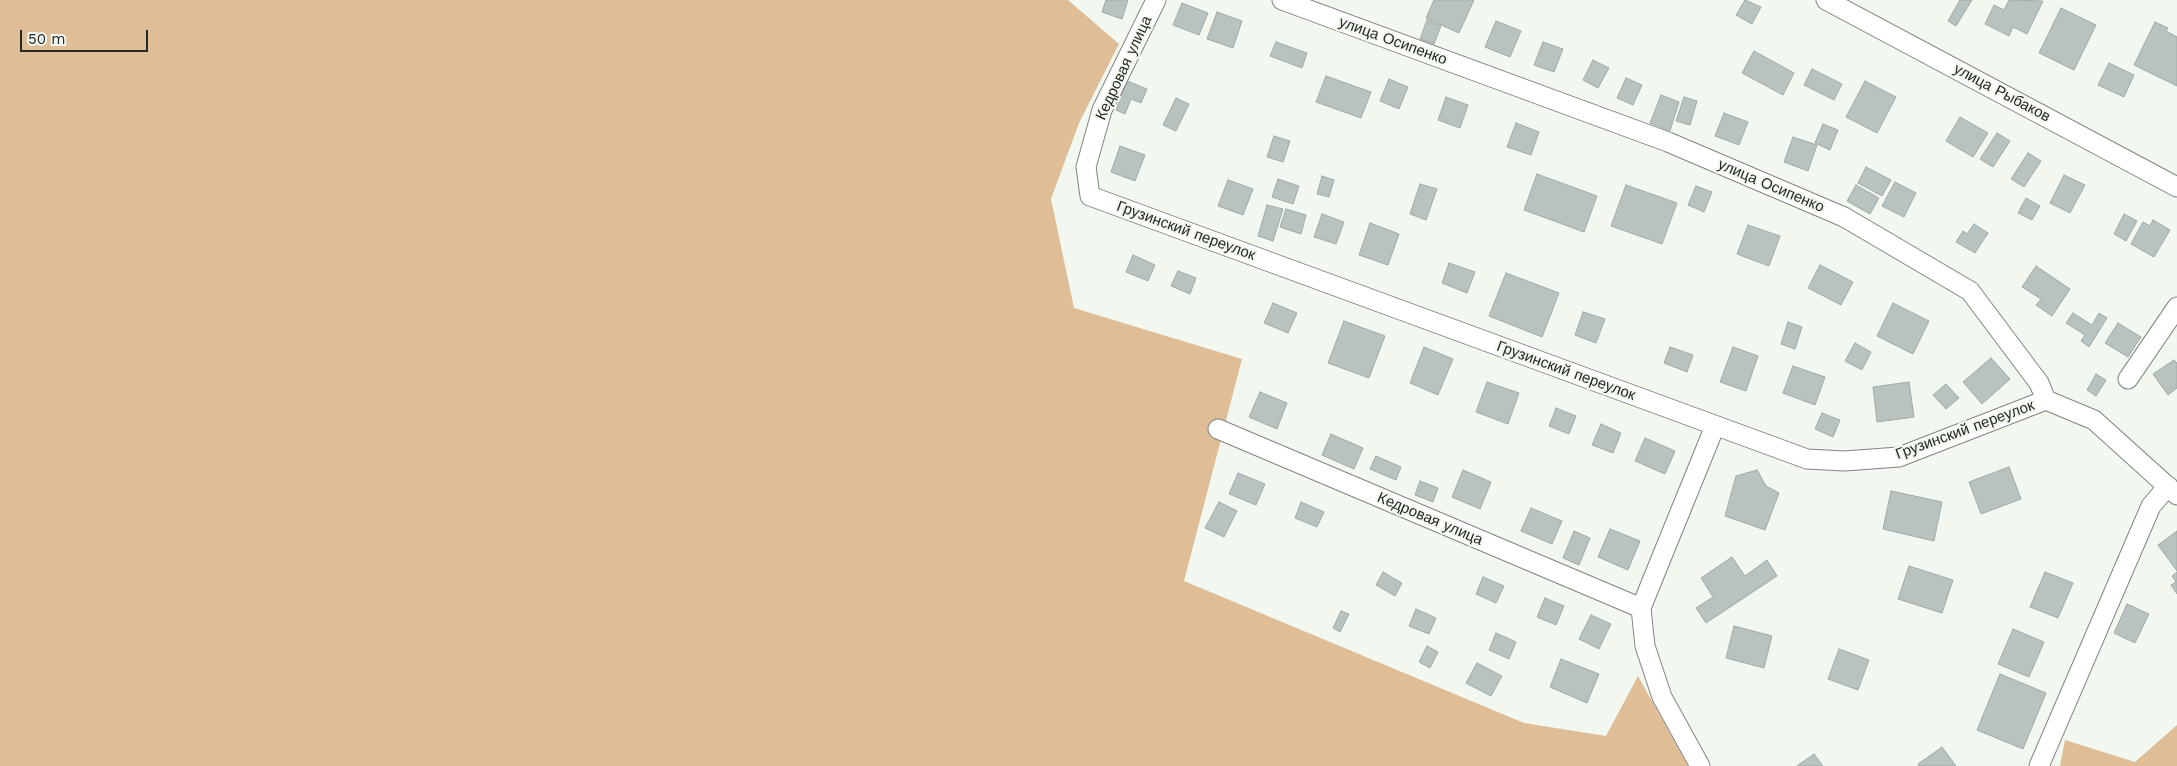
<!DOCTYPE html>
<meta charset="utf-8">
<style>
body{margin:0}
#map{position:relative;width:2177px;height:766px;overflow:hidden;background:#f2f8f0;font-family:"Work Sans",sans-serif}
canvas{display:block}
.scale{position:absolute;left:20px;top:30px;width:128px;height:22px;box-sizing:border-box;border:2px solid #262825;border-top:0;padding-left:6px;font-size:15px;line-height:18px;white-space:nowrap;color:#262825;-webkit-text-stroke:4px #f2f8f0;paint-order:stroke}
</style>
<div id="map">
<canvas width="2177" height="766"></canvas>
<div class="scale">50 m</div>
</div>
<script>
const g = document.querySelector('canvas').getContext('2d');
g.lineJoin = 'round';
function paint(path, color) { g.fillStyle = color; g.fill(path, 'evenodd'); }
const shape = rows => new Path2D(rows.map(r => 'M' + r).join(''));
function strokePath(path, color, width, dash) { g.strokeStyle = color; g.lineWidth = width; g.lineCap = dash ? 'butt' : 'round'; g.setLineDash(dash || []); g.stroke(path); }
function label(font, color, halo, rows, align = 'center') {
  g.font = font + ' "Work Sans",sans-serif'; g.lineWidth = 4.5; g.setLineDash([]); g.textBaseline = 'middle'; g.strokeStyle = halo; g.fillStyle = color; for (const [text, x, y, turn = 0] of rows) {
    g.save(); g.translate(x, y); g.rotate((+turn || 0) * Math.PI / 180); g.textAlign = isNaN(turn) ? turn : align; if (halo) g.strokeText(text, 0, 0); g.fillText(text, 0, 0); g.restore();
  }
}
const green = shape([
 [0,0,1068,0,1119,44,1079,123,1051,199,1074,308,1242,359,1184,581,1524,723,1606,736,1638,676,1688,766,0,766],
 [2177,725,2177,766,2060,766,2065,740,2135,762]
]);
const building = shape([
 [1106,0,1128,0,1122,19,1102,12,1106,0],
 [1434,0,1474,0,1459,33,1426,18,1434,0],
 [1745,0,1761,7,1752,24,1736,15,1745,0],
 [1960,0,1972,0,1956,26,1948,21,1960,0],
 [2009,0,2043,1,2027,34,2013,27,2009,36,1985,24,1994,5,2004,10,2009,0],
 [1182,3,1208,13,1199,35,1173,25,1182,3],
 [2061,8,2096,25,2074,70,2039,53,2061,8],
 [1217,12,1242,21,1233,48,1207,39,1217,12],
 [1427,20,1441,26,1434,44,1420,39,1427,20],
 [1496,21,1521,31,1510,57,1485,47,1496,21],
 [2155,22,2168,28,2166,31,2177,37,2177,86,2134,65,2155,22],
 [1276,42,1307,53,1302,68,1270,56,1276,42],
 [1543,42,1563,49,1554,72,1534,65,1543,42],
 [1754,51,1794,73,1783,95,1742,73,1754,51],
 [1593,60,1609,68,1598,88,1583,80,1593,60],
 [2109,63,2134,75,2124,97,2098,85,2109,63],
 [1812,69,1842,84,1834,100,1804,85,1812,69],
 [1326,76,1371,92,1361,118,1316,102,1326,76],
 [1626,78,1642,85,1633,105,1617,98,1626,78],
 [1389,79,1408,87,1399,109,1380,101,1389,79],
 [1127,81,1147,89,1141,103,1131,99,1125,114,1116,110,1127,81],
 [1865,81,1896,97,1877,133,1846,117,1865,81],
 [1661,95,1679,102,1670,131,1650,123,1661,95],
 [1446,97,1468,105,1460,128,1438,120,1446,97],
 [1684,97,1697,101,1690,125,1676,121,1684,97],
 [1176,98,1189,104,1176,131,1163,125,1176,98],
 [1724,113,1748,122,1739,145,1715,136,1724,113],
 [1960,117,1988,133,1973,157,1946,141,1960,117],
 [1516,123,1539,132,1531,155,1507,147,1516,123],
 [1823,124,1838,130,1830,150,1815,143,1823,124],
 [1997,133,2010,141,1993,167,1980,159,1997,133],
 [1274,136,1290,141,1283,162,1267,157,1274,136],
 [1793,137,1817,145,1808,171,1784,162,1793,137],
 [1120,146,1145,155,1135,181,1111,172,1120,146],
 [2028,153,2041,161,2024,187,2011,179,2028,153],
 [1866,167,1891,180,1882,196,1858,183,1866,167],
 [1537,174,1597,196,1584,232,1524,210,1537,174],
 [2064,175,2085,185,2070,213,2050,203,2064,175],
 [1322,176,1334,180,1329,197,1317,194,1322,176],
 [1278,179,1299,186,1293,204,1272,197,1278,179],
 [1228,180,1253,189,1243,215,1218,206,1228,180],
 [1895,182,1916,193,1904,217,1882,206,1895,182],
 [1420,184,1437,189,1426,220,1410,214,1420,184],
 [1626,185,1677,203,1662,244,1611,226,1626,185],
 [1856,185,1879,198,1870,214,1847,201,1856,185],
 [1696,186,1712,192,1704,212,1688,205,1696,186],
 [2026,198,2040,206,2032,220,2018,213,2026,198],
 [1267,205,1283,209,1273,241,1258,236,1267,205],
 [1286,209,1306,215,1301,234,1280,227,1286,209],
 [1322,214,1344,222,1336,244,1314,237,1322,214],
 [2124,214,2137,221,2126,241,2114,234,2124,214],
 [2153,220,2170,230,2154,257,2131,244,2143,222,2150,226,2153,220],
 [1370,223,1399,234,1388,265,1359,255,1370,223],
 [1974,224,1988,233,1975,253,1956,242,1963,231,1967,234,1974,224],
 [1748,225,1780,236,1769,266,1737,254,1748,225],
 [1133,255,1155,265,1148,281,1126,272,1133,255],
 [1449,263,1475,272,1467,293,1442,283,1449,263],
 [1820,265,1853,282,1841,305,1808,288,1820,265],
 [2036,266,2070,289,2052,316,2036,305,2041,299,2022,287,2036,266],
 [1178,271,1196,278,1190,294,1171,286,1178,271],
 [1506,273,1559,293,1542,337,1489,316,1506,273],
 [1273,303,1297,313,1288,333,1264,323,1273,303],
 [1893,303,1929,321,1913,354,1877,336,1893,303],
 [1583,312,1605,319,1596,343,1575,335,1583,312],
 [2073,313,2092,325,2099,313,2107,318,2089,347,2081,341,2085,335,2066,323,2073,313],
 [1344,321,1385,336,1369,378,1328,363,1344,321],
 [1788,322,1802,327,1795,349,1781,344,1788,322],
 [2118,323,2141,337,2128,357,2105,343,2118,323],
 [1855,343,1871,352,1862,370,1845,361,1855,343],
 [1424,347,1453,359,1438,395,1410,383,1424,347],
 [1670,347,1693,355,1687,372,1664,363,1670,347],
 [1733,347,1758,356,1746,391,1720,382,1733,347],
 [1991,358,2010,379,1982,404,1963,382,1991,358],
 [2174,360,2177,363,2177,388,2168,395,2153,374,2174,360],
 [1793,366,1825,377,1815,405,1783,393,1793,366],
 [2096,374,2106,380,2096,396,2087,390,2096,374],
 [1487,382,1519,393,1508,424,1476,412,1487,382],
 [1909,382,1914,417,1877,422,1873,387,1909,382],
 [1946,384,1959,398,1946,409,1933,395,1946,384],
 [1260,392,1287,403,1277,429,1249,417,1260,392],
 [1556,408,1576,416,1569,434,1549,426,1556,408],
 [1822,413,1840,420,1833,437,1815,429,1822,413],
 [1601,424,1621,433,1613,453,1592,445,1601,424],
 [1331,434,1363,448,1354,469,1322,455,1331,434],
 [1645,438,1675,451,1665,474,1635,461,1645,438],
 [1376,456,1401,467,1396,480,1370,469,1376,456],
 [2009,467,2021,499,1981,514,1969,482,2009,467],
 [1463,470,1491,482,1480,509,1452,497,1463,470],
 [1757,470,1766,486,1779,493,1765,530,1725,516,1736,476,1757,470],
 [1238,473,1265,484,1256,505,1229,494,1238,473],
 [1420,481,1438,488,1433,502,1415,495,1420,481],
 [1891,491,1942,502,1934,541,1883,529,1891,491],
 [1219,502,1237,511,1224,537,1205,528,1219,502],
 [1301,502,1324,512,1317,527,1295,518,1301,502],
 [1531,508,1562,521,1552,544,1521,531,1531,508],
 [1610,529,1640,541,1628,570,1598,557,1610,529],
 [1574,531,1590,538,1579,565,1563,558,1574,531],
 [2177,531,2177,571,2158,545,2177,531],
 [1732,557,1745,576,1767,560,1777,576,1706,623,1696,608,1713,597,1701,578,1732,557],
 [1909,566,1953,580,1942,613,1898,599,1909,566],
 [1383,572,1402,583,1395,596,1376,585,1383,572],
 [2045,572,2073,583,2058,618,2030,607,2045,572],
 [2177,572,2177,594,2171,585,2176,582,2172,576,2177,572],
 [1483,577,1504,586,1496,603,1476,594,1483,577],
 [1545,598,1564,606,1556,625,1537,617,1545,598],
 [2127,604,2149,614,2135,643,2114,633,2127,604],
 [1416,609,1436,618,1429,634,1409,626,1416,609],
 [1341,611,1349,614,1340,632,1333,628,1341,611],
 [1591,615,1611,624,1599,649,1579,639,1591,615],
 [1734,626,1772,636,1764,668,1726,658,1734,626],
 [2013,629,2044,642,2029,677,1998,664,2013,629],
 [1496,633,1516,642,1509,659,1489,650,1496,633],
 [1427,646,1438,652,1430,668,1419,662,1427,646],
 [1839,649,1869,660,1858,690,1828,679,1839,649],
 [1561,659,1599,674,1587,703,1550,687,1561,659],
 [1477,663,1502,676,1491,696,1466,683,1477,663],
 [2000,674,2046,693,2023,749,1977,730,2000,674],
 [1942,747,1956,766,1919,766,1918,764,1942,747],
 [1814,754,1823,766,1797,766,1814,754]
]);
const street = shape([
 [1156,0,1102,110,1086,167,1090,196,1807,459,1844,461,1899,457,2046,400],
 [1282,0,1668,142,1844,217,1970,291,2039,383,2046,400,2094,420,2177,495],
 [1826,0,2177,187],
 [2128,379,2177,307],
 [1218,429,1641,608],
 [1700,766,1662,697,1645,646,1641,608,1715,426],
 [2039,766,2151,506,2168,486]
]);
const streetNames = [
 ["улица Осипенко",1393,41,20],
 ["Кедровая улица",1124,68,-65],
 ["улица Рыбаков",2002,93,28],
 ["улица Осипенко",1771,186,23],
 ["Грузинский переулок",1186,231,20],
 ["Грузинский переулок",1566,371,20],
 ["Грузинский переулок",1965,430,-20],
 ["Кедровая улица",1430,519,23]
];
paint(green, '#debd97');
paint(building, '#b8c2be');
strokePath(building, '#a1aaa6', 1);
strokePath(street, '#80857e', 21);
strokePath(street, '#fff', 19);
label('15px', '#262825', '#f2f8f0', streetNames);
</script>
